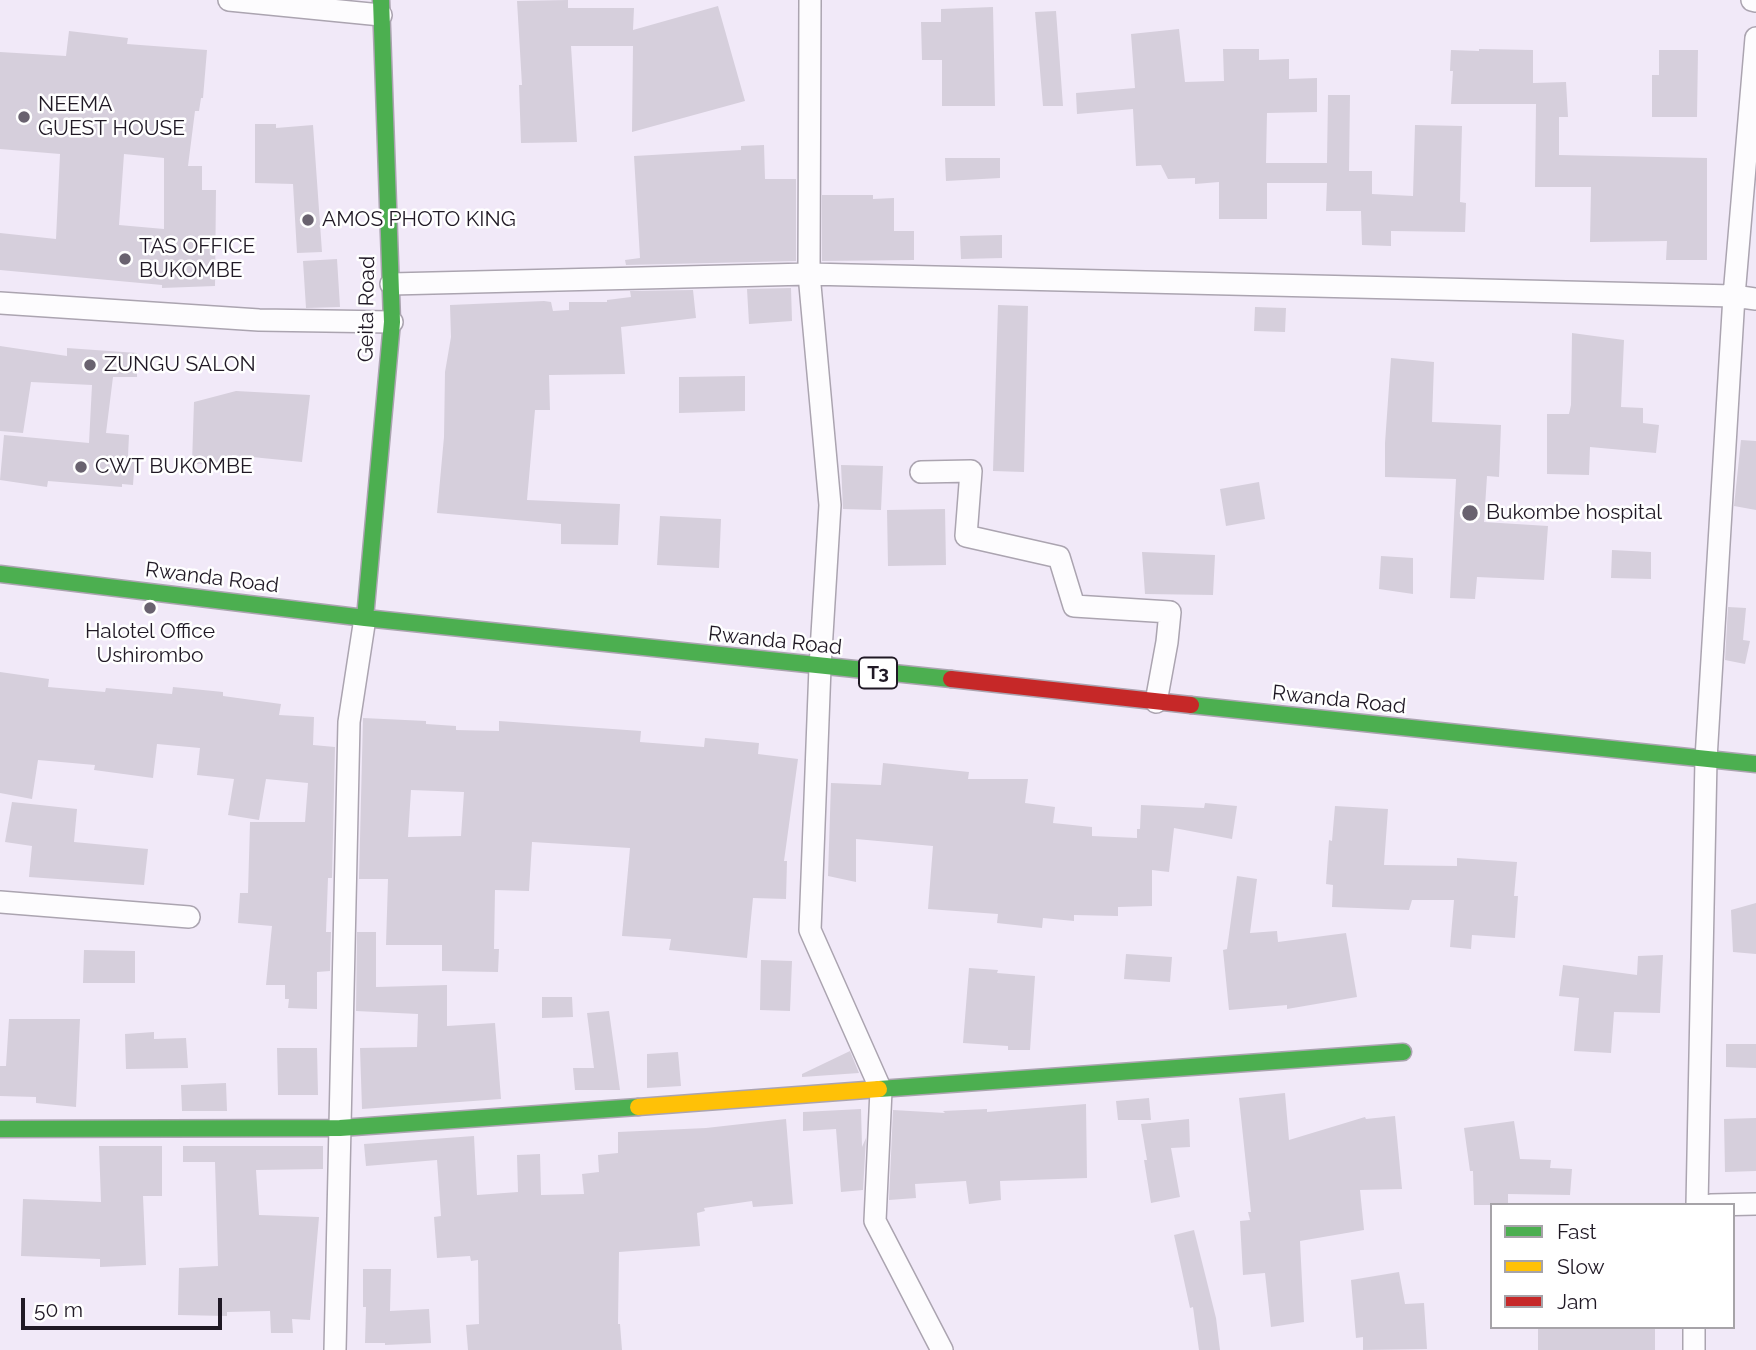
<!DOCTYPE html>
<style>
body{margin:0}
#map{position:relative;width:1756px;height:1350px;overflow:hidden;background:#f1e9f8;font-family:Raleway,sans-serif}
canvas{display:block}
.legend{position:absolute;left:1490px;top:1203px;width:245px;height:126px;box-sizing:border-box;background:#fff;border:2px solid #a6a3a8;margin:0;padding:9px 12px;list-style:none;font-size:21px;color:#201925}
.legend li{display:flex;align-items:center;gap:14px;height:35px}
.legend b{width:35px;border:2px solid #a6a3a8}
.scale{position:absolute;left:21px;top:1298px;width:201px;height:32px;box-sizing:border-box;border:4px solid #201925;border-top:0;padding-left:9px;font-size:21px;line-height:24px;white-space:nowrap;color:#201925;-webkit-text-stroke:5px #fff;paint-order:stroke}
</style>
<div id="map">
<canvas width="1756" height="1350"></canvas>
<ul class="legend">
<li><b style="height:9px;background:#4caf50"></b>Fast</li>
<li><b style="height:9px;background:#ffc107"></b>Slow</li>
<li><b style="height:9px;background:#c62828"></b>Jam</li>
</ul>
<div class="scale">50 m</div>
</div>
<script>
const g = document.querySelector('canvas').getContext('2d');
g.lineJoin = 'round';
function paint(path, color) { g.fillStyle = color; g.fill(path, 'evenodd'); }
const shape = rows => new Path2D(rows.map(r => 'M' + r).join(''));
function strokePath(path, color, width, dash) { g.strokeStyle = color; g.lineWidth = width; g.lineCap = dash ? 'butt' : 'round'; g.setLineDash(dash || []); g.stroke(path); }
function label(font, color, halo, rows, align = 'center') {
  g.font = font + ' Raleway,sans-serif'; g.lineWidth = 5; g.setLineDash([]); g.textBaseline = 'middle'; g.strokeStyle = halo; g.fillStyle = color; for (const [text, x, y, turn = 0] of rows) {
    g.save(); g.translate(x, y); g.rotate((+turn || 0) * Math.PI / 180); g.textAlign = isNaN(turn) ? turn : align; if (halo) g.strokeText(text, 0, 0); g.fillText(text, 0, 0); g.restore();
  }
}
const building = shape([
 [568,0,568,8,634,8,633,30,718,6,745,101,632,132,633,46,571,46,577,142,521,143,519,85,522,85,517,1],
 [993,7,995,106,942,106,942,60,922,60,921,22,941,22,941,9],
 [1056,11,1063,106,1043,106,1035,12],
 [1179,29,1185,82,1224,81,1223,49,1259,49,1259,60,1289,59,1289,79,1317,78,1317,112,1267,113,1266,163,1327,163,1328,95,1350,95,1349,171,1372,171,1372,194,1413,196,1415,125,1462,126,1460,202,1466,203,1465,232,1391,231,1391,246,1362,245,1361,211,1326,211,1327,183,1267,183,1267,219,1219,219,1219,182,1195,184,1195,178,1168,179,1161,165,1136,166,1133,109,1077,114,1076,93,1135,88,1131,34],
 [69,31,128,38,127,44,207,50,203,98,201,98,199,111,195,111,188,166,202,166,202,190,216,190,215,286,162,288,162,285,0,270,0,233,56,239,60,154,0,149,0,52,66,56],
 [124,154,164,158,164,229,119,225],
 [1479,49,1533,50,1533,83,1566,82,1568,117,1559,117,1559,155,1707,158,1707,260,1666,260,1667,241,1590,242,1591,187,1535,187,1536,104,1451,104,1453,71,1450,71,1451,50,1479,51],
 [1659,50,1698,50,1697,117,1652,117,1652,75,1659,75],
 [255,124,276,124,276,128,313,125,322,252,297,253,293,184,255,183],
 [764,145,765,179,796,179,796,261,626,265,625,260,640,258,634,156,741,150,741,146],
 [945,158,1000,158,1000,178,946,181],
 [822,195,873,195,873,199,894,198,894,231,914,231,914,260,822,261],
 [1002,235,1002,258,961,259,960,236],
 [337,259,340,307,306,308,303,261],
 [791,288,792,321,749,324,747,289],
 [693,290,696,318,621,327,625,374,549,375,550,410,535,410,527,500,620,504,618,545,561,544,561,524,437,513,444,437,445,372,451,337,450,305,544,301,551,302,553,311,569,310,569,302,607,302,607,300,631,297,630,291],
 [998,305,1028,306,1024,472,993,471],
 [1255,307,1286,308,1285,332,1254,331],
 [1572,333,1624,340,1621,407,1643,408,1643,423,1659,425,1656,453,1590,447,1589,475,1547,474,1547,414,1569,414,1571,405],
 [0,346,67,356,67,348,137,353,137,377,113,377,106,433,129,435,128,456,135,457,133,485,122,484,122,487,48,481,47,487,0,480,4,435,89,443,92,385,31,382,23,433,0,431],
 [1391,358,1434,362,1432,422,1501,425,1499,477,1487,476,1484,522,1548,526,1544,580,1477,577,1475,599,1450,598,1456,479,1385,477,1385,443],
 [745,376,745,411,679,413,679,377],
 [236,391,310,395,302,462,232,455,232,471,212,471,212,464,192,464,194,402],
 [1741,440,1756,441,1756,510,1734,506],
 [841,465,883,466,881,510,843,509],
 [1259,482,1265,519,1226,526,1220,489],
 [945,509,946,565,888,566,887,510],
 [660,516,721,519,719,568,657,565],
 [1612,550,1651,552,1651,579,1611,578],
 [1142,552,1215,555,1213,595,1145,594],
 [1381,556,1413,558,1413,594,1379,589],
 [1728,607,1746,608,1743,640,1750,641,1745,664,1725,660],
 [0,672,49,679,48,687,105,692,106,688,172,694,173,687,223,692,223,696,281,704,279,715,314,717,313,745,335,747,332,878,328,878,326,932,331,932,330,971,317,972,317,1009,288,1008,289,999,285,999,285,985,266,985,272,926,238,923,240,893,248,893,250,822,305,822,308,783,266,779,259,820,228,815,234,779,197,775,200,748,157,744,153,778,94,770,95,765,38,760,32,799,0,793],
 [363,718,426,721,426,724,456,726,456,730,499,731,499,721,641,731,640,742,704,747,705,738,759,743,758,754,798,759,784,861,787,861,786,899,753,898,747,958,669,950,671,939,622,936,630,848,532,842,529,891,495,890,494,949,499,949,498,972,442,971,442,945,386,945,388,879,359,879],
 [411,790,464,792,461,836,408,837],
 [883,763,969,772,968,779,1028,779,1025,803,1055,807,1053,823,1092,827,1092,836,1137,838,1137,829,1140,829,1141,805,1204,808,1205,803,1237,806,1232,839,1174,828,1169,872,1152,870,1152,906,1118,907,1118,916,1074,915,1074,921,1043,918,1042,928,997,923,998,914,928,909,933,846,856,839,856,882,828,876,831,783,881,785],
 [12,802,77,809,74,842,148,849,144,885,29,877,32,846,5,842],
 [1335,806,1388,809,1384,865,1457,866,1457,858,1517,862,1514,896,1518,896,1515,938,1472,935,1471,949,1450,947,1454,900,1412,900,1409,910,1332,907,1333,885,1326,884,1329,840,1332,841],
 [1237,876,1257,879,1250,933,1277,931,1278,942,1346,933,1357,997,1287,1009,1287,1005,1229,1010,1223,950,1227,949],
 [1756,903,1756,954,1733,952,1731,910],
 [357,932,376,932,376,987,447,985,447,1026,495,1023,501,1099,362,1109,360,1048,417,1047,418,1014,356,1011],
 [84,950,135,951,135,983,83,983],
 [1126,954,1172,957,1170,982,1124,979],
 [1663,955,1660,1013,1614,1012,1611,1053,1574,1051,1579,998,1559,996,1563,965,1637,975,1638,956],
 [761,960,792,961,790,1011,760,1010],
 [969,968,998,970,997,973,1035,976,1030,1050,1008,1050,1008,1046,963,1043],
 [542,997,572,997,573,1017,542,1018],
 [609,1011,620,1090,575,1090,573,1068,594,1068,587,1013],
 [9,1019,80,1019,76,1107,36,1103,36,1097,0,1096,0,1066,6,1066],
 [154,1032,154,1039,186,1038,188,1068,126,1069,125,1034],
 [1726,1044,1756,1044,1756,1068,1726,1067],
 [277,1048,317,1048,318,1095,278,1095],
 [850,1051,859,1073,802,1077,802,1074],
 [678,1052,681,1086,647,1088,647,1054],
 [226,1083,227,1111,182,1111,181,1085],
 [1285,1093,1289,1140,1365,1117,1366,1119,1395,1116,1402,1189,1360,1190,1364,1230,1300,1241,1304,1322,1271,1327,1265,1273,1243,1275,1240,1221,1250,1220,1248,1212,1251,1212,1239,1098],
 [1149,1098,1151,1120,1118,1120,1116,1101],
 [1086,1104,1087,1178,1000,1181,1001,1200,969,1204,966,1181,915,1184,916,1198,889,1200,893,1110,945,1113,943,1111,987,1109,987,1112],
 [861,1109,862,1147,866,1138,863,1190,841,1192,836,1129,803,1131,803,1112],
 [1756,1118,1756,1171,1725,1172,1724,1119],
 [786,1119,793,1204,753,1207,752,1201,704,1208,705,1211,697,1213,700,1246,619,1252,618,1324,620,1324,622,1350,468,1350,466,1325,479,1324,478,1260,471,1261,470,1256,437,1258,434,1217,441,1216,437,1160,366,1166,364,1144,474,1136,477,1195,518,1192,517,1155,540,1154,541,1195,584,1194,582,1174,599,1172,598,1155,618,1153,618,1132,706,1128],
 [1189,1119,1190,1147,1171,1148,1180,1197,1151,1203,1144,1160,1147,1160,1141,1124],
 [1514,1121,1520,1159,1551,1160,1550,1168,1572,1169,1570,1195,1508,1194,1508,1205,1474,1205,1473,1171,1470,1171,1464,1128],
 [99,1146,162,1146,162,1196,143,1196,146,1265,100,1267,100,1259,21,1256,23,1199,101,1202],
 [183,1146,323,1146,323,1169,256,1170,259,1215,319,1217,310,1320,292,1319,293,1333,271,1333,270,1311,227,1312,227,1316,178,1315,179,1268,218,1266,215,1162,183,1162],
 [1194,1230,1216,1318,1220,1350,1199,1350,1193,1307,1190,1308,1174,1235],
 [363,1269,391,1269,390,1311,429,1309,431,1343,385,1345,385,1343,365,1343,366,1307,363,1307],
 [1399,1272,1405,1304,1424,1303,1427,1349,1363,1350,1363,1337,1356,1338,1351,1280],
 [1538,1327,1655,1327,1655,1350,1538,1350]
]);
const street = shape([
 [229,0,381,15],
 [810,0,809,274,830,505,820,667,810,930,881,1090,875,1221,942,1350],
 [1752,0,1756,1],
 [391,284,809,274,1734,296,1756,299],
 [0,303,259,320,392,322],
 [921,472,971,471,966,536,1059,557,1074,606,1170,612,1167,642,1156,702],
 [0,902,189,917],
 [1697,1205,1706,759,1734,296,1756,38],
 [1711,1205,1756,1204],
 [335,1350,349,722,365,618],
 [1694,1350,1694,1327]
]);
const fast = shape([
 [0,574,365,618,951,679],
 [365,618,392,322,381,0],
 [1191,705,1756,764],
 [879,1089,1403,1052],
 [0,1129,340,1128,638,1107]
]);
const slow = shape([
 [638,1107,879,1089]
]);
const jam = shape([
 [951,679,1191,705]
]);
const markers = [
 [24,117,7,"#69626f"],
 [308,220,7,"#69626f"],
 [125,259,7,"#69626f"],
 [90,365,7,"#69626f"],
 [81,467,7,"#69626f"],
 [1470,513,9,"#69626f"],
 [150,608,7,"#69626f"]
];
const shields = [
 [878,673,38]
];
const shieldNames = [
 ["T3",878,673]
];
const poiNames = [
 ["NEEMA",38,105],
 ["GUEST HOUSE",38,129],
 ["AMOS PHOTO KING",322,220],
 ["TAS OFFICE",139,247],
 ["BUKOMBE",139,271],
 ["ZUNGU SALON",104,365],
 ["CWT BUKOMBE",95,467],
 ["Bukombe hospital",1486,513],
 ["Halotel Office",150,632,"center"],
 ["Ushirombo",150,656,"center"]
];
const streetNames = [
 ["Geita Road",367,309,-89],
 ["Rwanda Road",212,578,7],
 ["Rwanda Road",775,641,6],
 ["Rwanda Road",1339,700,6]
];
paint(building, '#d6cfdc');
strokePath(street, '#aba4b0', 24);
strokePath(fast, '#aba4b0', 19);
strokePath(slow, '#aba4b0', 19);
strokePath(jam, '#aba4b0', 19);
strokePath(street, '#fdfcfe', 21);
strokePath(fast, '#4caf50', 16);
strokePath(slow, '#ffc107', 16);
strokePath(jam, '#c62828', 16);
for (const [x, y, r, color] of markers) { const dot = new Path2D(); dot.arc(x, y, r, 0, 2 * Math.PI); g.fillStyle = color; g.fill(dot); strokePath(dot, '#fff', 2.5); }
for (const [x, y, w] of shields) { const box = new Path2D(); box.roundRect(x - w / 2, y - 15.5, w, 31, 5); g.fillStyle = '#fff'; g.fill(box); strokePath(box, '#201925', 2); }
label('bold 19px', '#201925', null, shieldNames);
label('21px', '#201925', '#fff', poiNames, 'left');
label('21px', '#201925', '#fff', streetNames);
</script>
